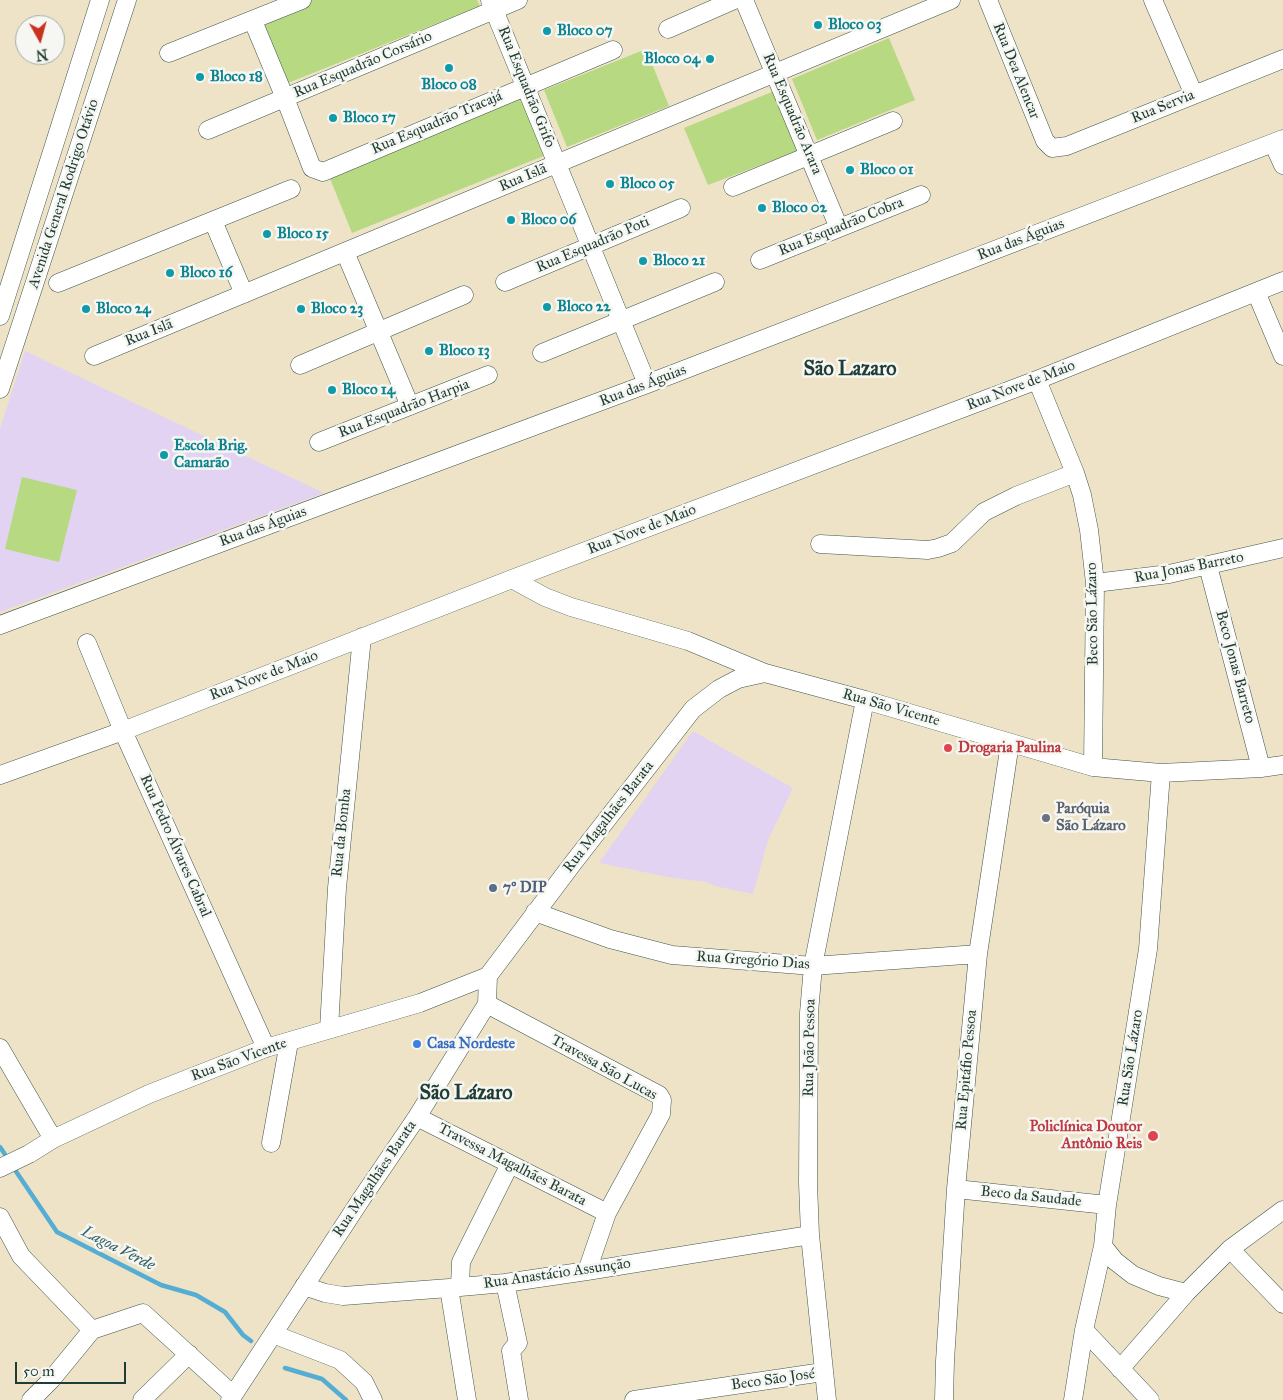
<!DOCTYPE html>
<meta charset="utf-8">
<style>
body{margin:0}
#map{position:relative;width:1283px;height:1400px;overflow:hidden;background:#eee3c7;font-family:"IM FELL Great Primer",serif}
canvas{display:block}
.north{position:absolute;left:15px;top:15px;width:50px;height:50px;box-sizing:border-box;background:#f6f6f2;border:1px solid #a0aca6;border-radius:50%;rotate:173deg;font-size:14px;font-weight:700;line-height:20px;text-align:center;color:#1f3d34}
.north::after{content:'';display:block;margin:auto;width:18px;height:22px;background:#c8321e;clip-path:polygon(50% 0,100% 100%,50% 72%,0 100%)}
.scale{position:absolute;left:15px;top:1362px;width:111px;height:22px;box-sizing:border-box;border:2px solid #1f3d34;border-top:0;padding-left:6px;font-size:15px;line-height:18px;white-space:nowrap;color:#1f3d34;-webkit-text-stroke:4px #f6f6f2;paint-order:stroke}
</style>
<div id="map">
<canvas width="1283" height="1400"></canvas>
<div class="north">N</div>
<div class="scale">50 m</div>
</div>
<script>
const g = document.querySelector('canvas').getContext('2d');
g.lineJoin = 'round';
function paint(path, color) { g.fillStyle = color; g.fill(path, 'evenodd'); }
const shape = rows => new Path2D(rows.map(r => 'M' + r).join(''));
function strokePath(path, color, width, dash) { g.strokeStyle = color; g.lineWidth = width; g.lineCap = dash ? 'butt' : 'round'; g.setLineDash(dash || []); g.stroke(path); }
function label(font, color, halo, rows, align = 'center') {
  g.font = font + ' "IM FELL Great Primer",serif'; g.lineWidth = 5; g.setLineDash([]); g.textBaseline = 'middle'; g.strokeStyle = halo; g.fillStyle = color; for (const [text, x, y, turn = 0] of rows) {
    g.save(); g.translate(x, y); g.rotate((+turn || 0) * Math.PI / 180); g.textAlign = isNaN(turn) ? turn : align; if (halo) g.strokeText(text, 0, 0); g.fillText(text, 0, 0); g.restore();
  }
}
const built = shape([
 [25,351,324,493,0,612,0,429],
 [693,731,793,788,768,840,753,894,715,886,706,882,673,878,599,863]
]);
const green = shape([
 [298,0,477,0,480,6,288,83,260,16],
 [889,38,915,100,817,140,792,79],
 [646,49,669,106,567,147,544,90],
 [774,91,797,151,708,185,684,128],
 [523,98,546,155,352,233,329,176],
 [22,477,77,490,59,562,5,549]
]);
const stream = shape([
 [0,1147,8,1159],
 [13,1167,57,1232,161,1285,196,1295,225,1312,243,1335,251,1341],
 [285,1368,322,1379,346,1400]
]);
const minor = shape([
 [490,0,647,384],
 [744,0,839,228],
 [988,0,1045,141,1052,148,1067,146,1283,59],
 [1153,0,1194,95],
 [253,21,285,98,312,168,323,172,613,50],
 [668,29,734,0],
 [169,53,302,0],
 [208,130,518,0],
 [1273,143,1283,165],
 [733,187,893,121],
 [213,221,244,294],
 [345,252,410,406],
 [760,260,921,195],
 [505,282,681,208],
 [58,283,291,189],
 [1256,292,1283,356],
 [0,316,100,0],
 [542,353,715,282],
 [94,356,951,0],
 [300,365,464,295],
 [1037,380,1075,473,1082,495,1089,530,1095,583,1093,767],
 [0,389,127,0],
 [319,442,488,375],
 [820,544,928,550,938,548,952,543,984,512,1016,496,1075,473],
 [1208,566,1261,768],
 [512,579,545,597,571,607,688,641,765,673,865,700,1093,767,1161,773,1261,768,1283,765],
 [1095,583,1169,574,1283,548],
 [0,625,647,384,1283,139],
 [87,643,123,731,266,1048],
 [0,775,123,731,512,579,1037,380,1283,281],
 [535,912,610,939,672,955,813,966,978,954],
 [487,1004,659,1095,662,1100,661,1114,607,1213,587,1271],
 [329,1029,337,888,362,637],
 [0,1048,53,1139],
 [417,1117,607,1213],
 [271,1143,289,1042],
 [0,1168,29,1154,53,1139,149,1094,266,1048,420,1003,488,976],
 [956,1189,1107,1205],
 [0,1217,21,1256,92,1330,143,1313,233,1395],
 [1103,1246,1115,1261,1133,1275,1159,1286,1186,1293],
 [1230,1249,1283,1304],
 [505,1283,518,1343,511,1351,519,1400],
 [304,1286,325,1293,343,1296,449,1288,505,1283,587,1271,810,1235],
 [460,1286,461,1262,510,1164],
 [449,1288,467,1400],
 [1084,1330,1150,1400],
 [273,1334,340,1360,364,1382,373,1400],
 [1120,1369,1186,1293,1230,1249,1283,1210],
 [31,1400,51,1380,92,1330],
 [142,1400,189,1354],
 [230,1400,360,1201,417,1117,487,1004,488,976,573,863,693,709,719,689,738,679,765,673],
 [634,1400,823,1372],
 [827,1400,810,1235,808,1183,809,1013,813,966,865,700],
 [944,1400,945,1361,956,1189,978,954,1010,743],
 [1073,1400,1084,1330,1103,1246,1107,1205,1148,949,1161,773]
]);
const markers = [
 [818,25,5,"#0f9aa8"],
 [547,31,5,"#0f9aa8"],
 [710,59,5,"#0f9aa8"],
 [449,68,5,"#0f9aa8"],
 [200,77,5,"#0f9aa8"],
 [333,118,5,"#0f9aa8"],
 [850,170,5,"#0f9aa8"],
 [610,184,5,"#0f9aa8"],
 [762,208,5,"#0f9aa8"],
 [511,220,5,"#0f9aa8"],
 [267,234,5,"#0f9aa8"],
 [643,261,5,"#0f9aa8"],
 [170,273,5,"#0f9aa8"],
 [547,307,5,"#0f9aa8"],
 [86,309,5,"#0f9aa8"],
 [301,309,5,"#0f9aa8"],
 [429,351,5,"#0f9aa8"],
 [332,390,5,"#0f9aa8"],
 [164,455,5,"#0f9aa8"],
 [948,748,5,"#e0444e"],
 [1046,818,5,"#6b7280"],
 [493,888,5,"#5c6f8a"],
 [417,1044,5,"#3f7fe0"],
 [1153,1136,6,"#e0444e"]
];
const cultureNames = [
 ["Bloco 03",828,25],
 ["Bloco 07",557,31],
 ["Bloco 04",700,59,"right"],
 ["Bloco 18",210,77],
 ["Bloco 08",449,85,"center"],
 ["Bloco 17",343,118],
 ["Bloco 01",860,170],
 ["Bloco 05",620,184],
 ["Bloco 02",772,208],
 ["Bloco 06",521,220],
 ["Bloco 15",277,234],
 ["Bloco 21",653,261],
 ["Bloco 16",180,273],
 ["Bloco 22",557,307],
 ["Bloco 24",96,309],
 ["Bloco 23",311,309],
 ["Bloco 13",439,351],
 ["Bloco 14",342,390],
 ["Escola Brig.",174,446],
 ["Camarão",174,463]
];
const streetNames = [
 ["Rua Esquadrão Corsário",363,65,-23],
 ["Rua Dea Alencar",1016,71,68],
 ["Rua Esquadrão Grifo",526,87,68],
 ["Rua Servia",1163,107,-22],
 ["Rua Esquadrão Arara",792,114,67],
 ["Rua Esquadrão Tracajá",437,123,-23],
 ["Rua Islã",523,178,-23],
 ["Avenida General Rodrigo Otávio",64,194,-72],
 ["Rua Esquadrão Cobra",841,227,-22],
 ["Rua das Águias",1021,240,-21],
 ["Rua Esquadrão Poti",593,245,-23],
 ["Rua Islã",149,333,-22],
 ["Rua das Águias",643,386,-21],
 ["Rua Nove de Maio",1021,386,-21],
 ["Rua Esquadrão Harpia",404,409,-21],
 ["Rua das Águias",263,527,-20],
 ["Rua Nove de Maio",642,530,-21],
 ["Rua Jonas Barreto",1189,568,-11],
 ["Beco São Lázaro",1093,614,-91],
 ["Beco Jonas Barreto",1235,667,75],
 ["Rua Nove de Maio",264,676,-21],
 ["Rua São Vicente",891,708,16],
 ["Rua Magalhães Barata",609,817,-52],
 ["Rua da Bomba",342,833,-84],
 ["Rua Pedro Álvares Cabral",175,846,66],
 ["Rua Gregório Dias",753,961,4],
 ["Rua João Pessoa",810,1048,-89],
 ["Rua São Lázaro",1131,1058,-81],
 ["Rua São Vicente",239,1060,-20],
 ["Travessa São Lucas",604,1068,29],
 ["Rua Epitáfio Pessoa",967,1070,-85],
 ["Travessa Magalhães Barata",512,1165,27],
 ["Rua Magalhães Barata",375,1179,-56],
 ["Beco da Saudade",1031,1197,6],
 ["Rua Anastácio Assunção",557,1274,-8],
 ["Beco São José",773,1380,-8]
];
const healthNames = [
 ["Drogaria Paulina",958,748],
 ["Policlínica Doutor",1142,1127,"right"],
 ["Antônio Reis",1142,1144,"right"]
];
const worshipNames = [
 ["Paróquia",1056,809],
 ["São Lázaro",1056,826]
];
const serviceNames = [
 ["7º DIP",503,888]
];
const shopNames = [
 ["Casa Nordeste",427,1044]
];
const waterNames = [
 ["Lagoa Verde",118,1249,27]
];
const districtNames = [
 ["São Lazaro",850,370],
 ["São Lázaro",466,1094]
];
paint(built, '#e3d3f2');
paint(green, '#b6d981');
strokePath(stream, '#56add3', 4.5);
strokePath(minor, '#3e564a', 19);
strokePath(minor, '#fff', 18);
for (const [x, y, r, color] of markers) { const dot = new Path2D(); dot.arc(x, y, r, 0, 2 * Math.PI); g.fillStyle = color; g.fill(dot); strokePath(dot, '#f6f6f2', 2); }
label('bold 15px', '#0d838f', '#f6f6f2', cultureNames, 'left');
label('15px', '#1f3d34', '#f6f6f2', streetNames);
label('bold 15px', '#be3a42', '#f6f6f2', healthNames, 'left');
label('bold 15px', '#5b616d', '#f6f6f2', worshipNames, 'left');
label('bold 15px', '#4e5e75', '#f6f6f2', serviceNames, 'left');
label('bold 15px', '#366cbe', '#f6f6f2', shopNames, 'left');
label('italic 16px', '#305f64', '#f6f6f2', waterNames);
label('bold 20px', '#1f3d34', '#f6f6f2', districtNames);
</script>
